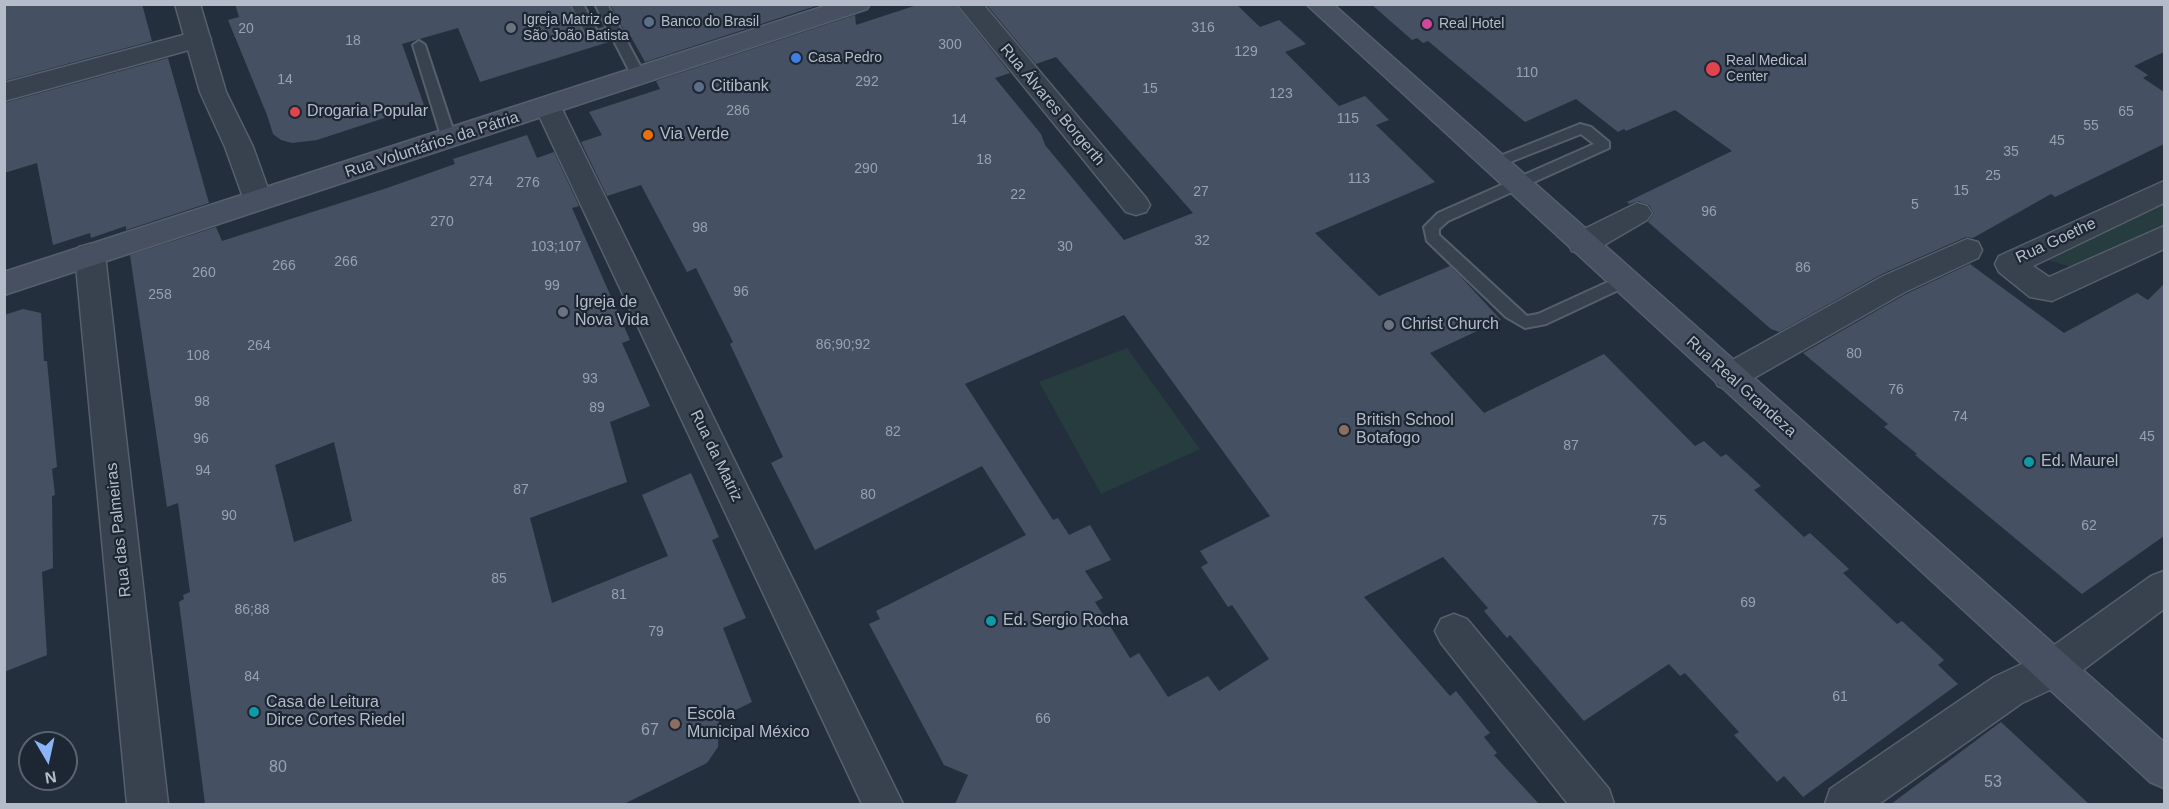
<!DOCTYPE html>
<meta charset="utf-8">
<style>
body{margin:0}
#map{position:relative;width:2169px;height:809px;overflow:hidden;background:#242f3e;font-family:Helvetica,sans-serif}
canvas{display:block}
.frame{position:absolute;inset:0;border:6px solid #b4bcc9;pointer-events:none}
.north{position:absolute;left:18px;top:731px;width:60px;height:60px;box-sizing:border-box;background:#1d2633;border:2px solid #59626f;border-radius:50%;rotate:171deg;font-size:16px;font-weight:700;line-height:24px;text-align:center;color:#b4bcc9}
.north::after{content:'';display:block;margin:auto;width:21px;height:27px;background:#8ab4f8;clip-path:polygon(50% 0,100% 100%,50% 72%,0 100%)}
</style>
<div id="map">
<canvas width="2169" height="809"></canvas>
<div class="frame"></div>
<div class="north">N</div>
</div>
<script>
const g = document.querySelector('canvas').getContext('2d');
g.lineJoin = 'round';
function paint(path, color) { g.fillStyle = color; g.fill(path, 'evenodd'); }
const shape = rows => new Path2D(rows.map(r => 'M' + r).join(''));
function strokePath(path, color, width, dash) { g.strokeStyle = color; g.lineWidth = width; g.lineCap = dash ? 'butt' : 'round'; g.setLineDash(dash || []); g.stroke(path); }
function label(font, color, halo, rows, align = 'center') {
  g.font = font + ' Helvetica,sans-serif'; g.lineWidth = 4.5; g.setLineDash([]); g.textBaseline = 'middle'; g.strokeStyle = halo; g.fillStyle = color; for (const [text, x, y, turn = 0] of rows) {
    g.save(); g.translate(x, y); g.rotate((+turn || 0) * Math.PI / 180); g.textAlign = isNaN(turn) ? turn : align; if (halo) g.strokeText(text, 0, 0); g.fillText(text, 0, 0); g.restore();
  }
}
const green = shape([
 [2164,204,2164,225,2073,267,2043,259],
 [1127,348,1200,449,1101,494,1039,382]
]);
const building = shape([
 [4,4,142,4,152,41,4,81],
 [235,4,569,4,587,41,610,38,612,41,480,82,458,28,402,44,424,105,317,140,292,143,281,140,273,134,267,115,228,20,239,17],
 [610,4,822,4,645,62,630,35,627,36],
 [920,4,955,4,1010,73,995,78,1041,134,1045,145,1124,240,1193,213,1056,57,1036,64,986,4,1236,4,1260,27,1279,20,1306,44,1285,52,1339,106,1365,96,1389,120,1376,125,1435,182,1315,233,1379,296,1450,266,1460,276,1501,320,1430,353,1484,413,1604,354,1695,446,1704,441,1721,457,1726,454,1761,486,1754,490,1804,537,1810,533,1849,569,1843,573,1897,624,1902,621,1944,660,1938,665,1958,684,1803,797,1784,776,1777,782,1734,735,1739,732,1685,673,1680,676,1669,664,1584,721,1510,635,1507,638,1484,611,1488,608,1443,557,1364,597,1450,696,1456,691,1490,733,1484,737,1497,753,1494,755,1539,804,955,804,968,775,944,765,869,624,880,619,876,611,1026,535,982,466,815,550,771,463,783,457,730,344,733,342,696,268,687,272,641,185,607,196,581,142,602,135,589,112,660,89,656,81,855,15,856,25],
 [1124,315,1270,516,1200,551,1208,563,1201,567,1228,607,1232,605,1269,659,1219,691,1208,676,1168,697,1139,653,1130,658,1095,602,1103,598,1085,571,1111,560,1090,525,1069,535,1058,518,1053,520,965,384],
 [1371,4,2164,4,2164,52,2134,66,2148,75,2143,78,2164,92,2164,144,2055,197,2051,194,1973,238,1966,237,1882,274,1779,332,1771,329,1648,222,1654,213,1649,205,1638,201,1629,204,1627,202,1732,151,1675,110,1626,131,1624,129,1618,132,1576,99,1525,122,1428,41,1423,43,1417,38,1412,40],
 [168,58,209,203,126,230,126,226,91,238,90,233,53,245,37,163,4,173,4,103],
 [527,135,537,158,554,152,579,206,572,208,630,340,622,343,650,406,610,422,627,482,530,518,552,603,668,556,642,495,691,473,719,537,712,540,746,618,723,628,752,702,719,718,718,747,707,763,624,804,205,804,179,602,184,599,183,595,190,592,178,503,167,507,130,255,216,227,222,241,387,188,455,164,453,159],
 [334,442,352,521,294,542,275,465],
 [1970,264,2064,333,2137,293,2148,300,2164,284,2164,536,2082,594,1915,455,1917,454,1884,427,1888,424,1803,353,1906,294],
 [23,309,41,313,44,361,47,361,57,467,52,469,55,495,52,496,53,568,42,572,47,655,4,672,4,315],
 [2001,722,2089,804,1891,804,1990,730]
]);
const service = shape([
 [571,4,583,4,597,31,607,28,595,4,607,4,646,77,644,80,634,80,611,35,588,39,571,4],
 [419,41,425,45,456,139,454,142,444,142,442,139,413,45,419,41],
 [1580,124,1591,127,1609,142,1609,148,1448,221,1439,229,1439,235,1527,316,1538,314,1619,277,1624,275,1632,281,1629,285,1546,324,1525,328,1506,317,1427,241,1424,227,1438,213,1594,144,1581,134,1500,166,1495,168,1488,163,1490,160,1580,124]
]);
const minor = shape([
 [957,4,983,4,1146,198,1150,205,1146,212,1136,215,1126,212,957,4],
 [198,31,207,33,211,39,207,45,4,101,4,83,198,31],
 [548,98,558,101,561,107,903,804,862,804,535,107,538,101,548,98],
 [2164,181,2164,203,2033,266,2049,277,2164,226,2164,249,2052,301,2030,297,1999,272,1995,264,1999,256,2164,181],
 [1637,203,1647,206,1652,213,1647,220,1594,251,1583,254,1572,251,1568,243,1572,235,1637,203],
 [1967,239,1978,242,1982,250,1978,258,1905,292,1740,386,1729,390,1718,386,1713,377,1718,368,1883,276,1967,239],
 [90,244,101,247,105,255,168,804,127,804,75,255,79,247,90,244],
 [2164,571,2164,609,2067,682,2022,703,1879,804,1825,804,1830,789,1994,677,2039,656,2151,576,2164,571],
 [1454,614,1467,619,1609,789,1614,804,1568,804,1441,643,1435,631,1441,619,1454,614]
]);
const tertiary = shape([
 [175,4,200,4,226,92,253,147,272,200,268,207,258,210,248,207,244,200,225,147,200,92,175,4]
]);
const secondary = shape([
 [831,4,870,4,867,9,4,295,4,272,831,4],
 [1306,4,1333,4,2164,742,2164,788,2150,782,1306,4]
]);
const markers = [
 [649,22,6,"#5c6f8a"],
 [1427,24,6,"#d1479c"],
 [511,28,6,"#6b7280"],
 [796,58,6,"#3f7fe0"],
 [1713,69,8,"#e0444e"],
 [699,87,6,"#5c6f8a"],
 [295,112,6,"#e0444e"],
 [648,135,6,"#e8710a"],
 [563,312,6,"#6b7280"],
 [1389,325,6,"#6b7280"],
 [1344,430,6,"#8d6e63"],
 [2029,462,6,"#0f9aa8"],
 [991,621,6,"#0f9aa8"],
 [254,712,6,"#0f9aa8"],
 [675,724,6,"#8d6e63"]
];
const farPoinames = [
 ["Igreja Matriz de",523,20],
 ["São João Batista",523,36],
 ["Banco do Brasil",661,22],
 ["Real Hotel",1439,24],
 ["Casa Pedro",808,58],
 ["Real Medical",1726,61],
 ["Center",1726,77]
];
const numberNames = [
 ["316",1203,28],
 ["20",246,29],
 ["18",353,41],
 ["300",950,45],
 ["129",1246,52],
 ["110",1527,73],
 ["14",285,80],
 ["292",867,82],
 ["15",1150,89],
 ["123",1281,94],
 ["286",738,111],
 ["65",2126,112],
 ["115",1348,119],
 ["14",959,120],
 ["55",2091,126],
 ["45",2057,141],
 ["35",2011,152],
 ["18",984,160],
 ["290",866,169],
 ["25",1993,176],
 ["113",1359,179],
 ["274",481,182],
 ["276",528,183],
 ["15",1961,191],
 ["27",1201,192],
 ["22",1018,195],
 ["5",1915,205],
 ["96",1709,212],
 ["270",442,222],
 ["98",700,228],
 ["32",1202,241],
 ["103;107",556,247],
 ["30",1065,247],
 ["266",346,262],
 ["266",284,266],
 ["86",1803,268],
 ["260",204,273],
 ["99",552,286],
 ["96",741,292],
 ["258",160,295],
 ["86;90;92",843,345],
 ["264",259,346],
 ["80",1854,354],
 ["108",198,356],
 ["93",590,379],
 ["76",1896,390],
 ["98",202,402],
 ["89",597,408],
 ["74",1960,417],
 ["82",893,432],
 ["45",2147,437],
 ["96",201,439],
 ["87",1571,446],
 ["94",203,471],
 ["87",521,490],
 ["80",868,495],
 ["90",229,516],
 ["75",1659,521],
 ["62",2089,526],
 ["85",499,579],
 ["81",619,595],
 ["69",1748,603],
 ["86;88",252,610],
 ["79",656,632],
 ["84",252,677],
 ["61",1840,697],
 ["66",1043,719]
];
const poiNames = [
 ["Citibank",711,87],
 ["Drogaria Popular",307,112],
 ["Via Verde",660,135],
 ["Igreja de",575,303],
 ["Nova Vida",575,321],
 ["Christ Church",1401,325],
 ["British School",1356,421],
 ["Botafogo",1356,439],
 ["Ed. Maurel",2041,462],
 ["Ed. Sergio Rocha",1003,621],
 ["Casa de Leitura",266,703],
 ["Dirce Cortes Riedel",266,721],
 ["Escola",687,715],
 ["Municipal México",687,733]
];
const streetNames = [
 ["Rua Álvares Borgerth",1052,105,50],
 ["Rua Voluntários da Pátria",432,145,-18],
 ["Rua Goethe",2056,241,-25],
 ["Rua Real Grandeza",1741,387,42],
 ["Rua da Matriz",716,456,64],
 ["Rua das Palmeiras",119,530,-96]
];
const nearNumbernames = [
 ["67",650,731],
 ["80",278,768],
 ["53",1993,783]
];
paint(green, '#263c3f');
paint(building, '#455162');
strokePath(service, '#565f6c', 4);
strokePath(minor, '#565f6c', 3);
strokePath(tertiary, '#565f6c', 3);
strokePath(secondary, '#565f6c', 3);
paint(service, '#38414e');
paint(minor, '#38414e');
paint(tertiary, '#38414e');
paint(secondary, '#465061');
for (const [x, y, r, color] of markers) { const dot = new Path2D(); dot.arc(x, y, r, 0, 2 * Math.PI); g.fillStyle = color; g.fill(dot); strokePath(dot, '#1d2633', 2); }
label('14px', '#b4bcc9', '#1d2633', farPoinames, 'left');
label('14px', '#98a1af', null, numberNames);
label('16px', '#b4bcc9', '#1d2633', poiNames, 'left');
label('16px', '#b4bcc9', '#1d2633', streetNames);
label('16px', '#98a1af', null, nearNumbernames);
</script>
